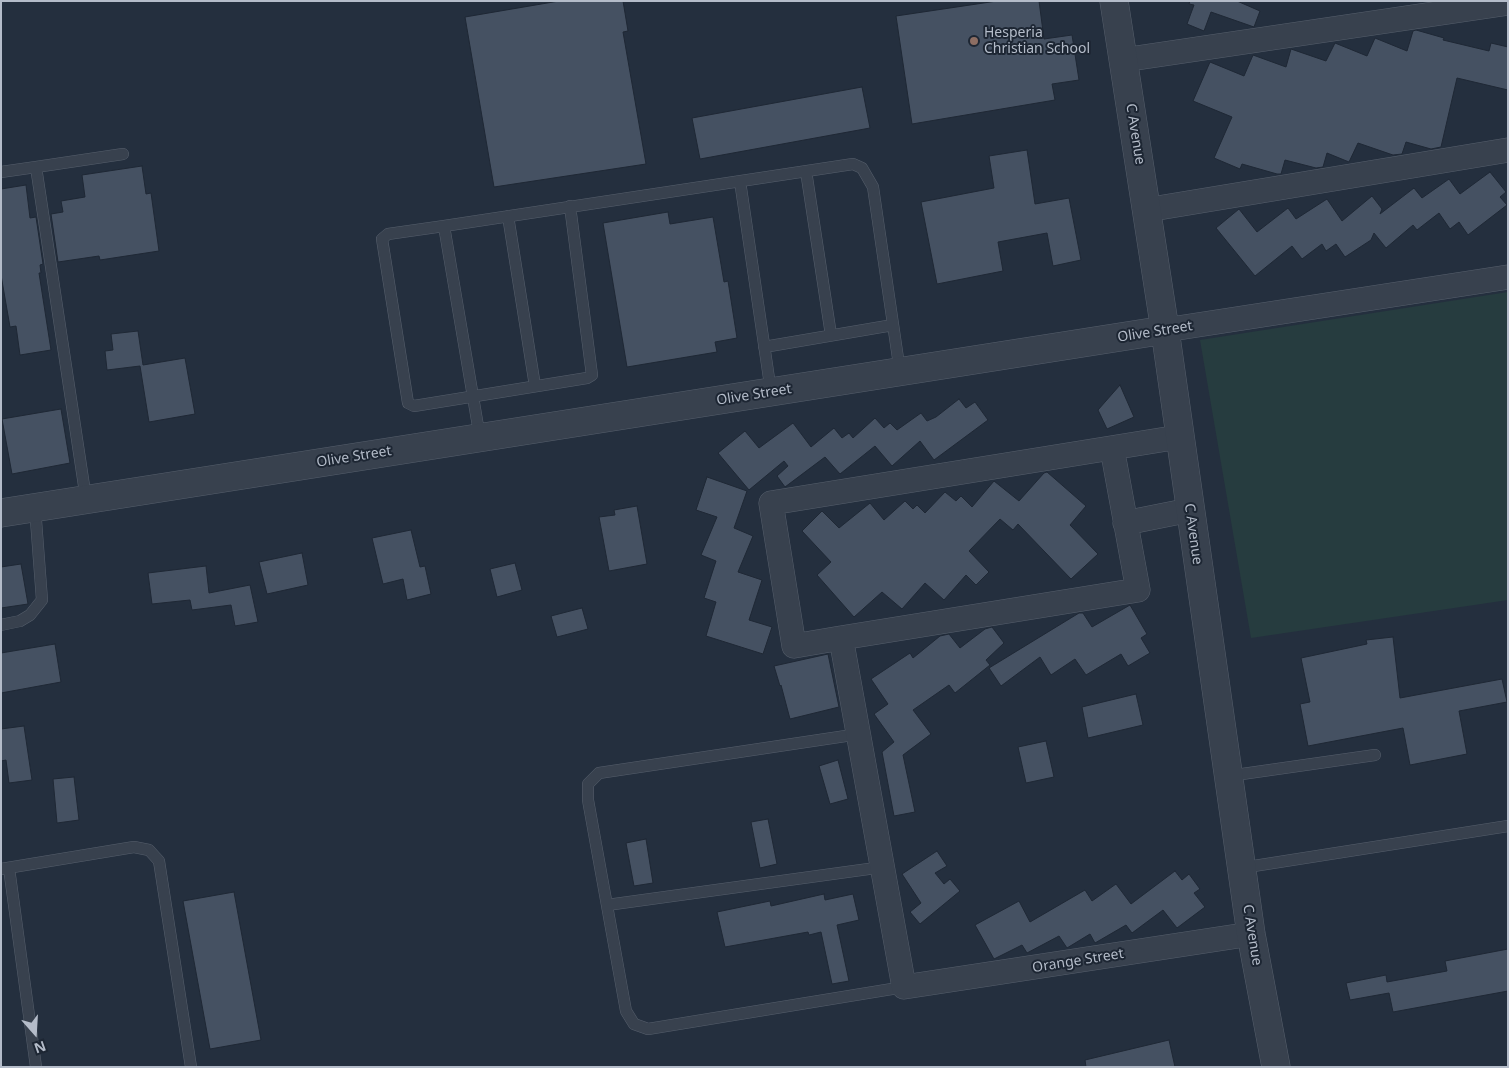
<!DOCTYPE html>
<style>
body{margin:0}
#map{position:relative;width:1509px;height:1068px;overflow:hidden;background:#242f3e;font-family:"Noto Sans",sans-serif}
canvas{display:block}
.frame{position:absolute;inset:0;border:2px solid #b4bcc9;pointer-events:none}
.north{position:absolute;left:10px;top:1008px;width:50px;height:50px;-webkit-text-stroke:4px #1d2633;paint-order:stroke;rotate:161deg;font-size:14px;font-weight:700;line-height:20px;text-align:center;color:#b4bcc9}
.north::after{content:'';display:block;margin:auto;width:18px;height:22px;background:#b4bcc9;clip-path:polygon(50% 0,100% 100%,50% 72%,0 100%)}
</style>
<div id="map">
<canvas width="1509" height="1068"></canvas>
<div class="frame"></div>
<div class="north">N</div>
</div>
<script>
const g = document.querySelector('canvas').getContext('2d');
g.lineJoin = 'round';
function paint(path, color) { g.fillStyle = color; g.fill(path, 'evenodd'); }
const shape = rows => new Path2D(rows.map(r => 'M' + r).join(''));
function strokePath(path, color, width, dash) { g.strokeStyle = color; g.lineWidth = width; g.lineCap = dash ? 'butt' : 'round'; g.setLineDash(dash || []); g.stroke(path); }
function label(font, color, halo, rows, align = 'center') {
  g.font = font + ' "Noto Sans",sans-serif'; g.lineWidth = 4; g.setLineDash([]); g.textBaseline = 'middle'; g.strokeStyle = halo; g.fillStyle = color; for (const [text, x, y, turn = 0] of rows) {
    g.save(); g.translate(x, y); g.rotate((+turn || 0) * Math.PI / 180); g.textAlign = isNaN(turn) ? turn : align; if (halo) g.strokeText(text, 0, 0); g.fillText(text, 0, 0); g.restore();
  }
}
const green = shape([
 [1508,292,1508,600,1251,638,1200,340]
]);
const building = shape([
 [559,1,623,1,628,31,623,32,646,164,494,187,465,17,559,1],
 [997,1,1039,1,1044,39,1072,35,1079,80,1052,84,1055,100,912,124,896,16,997,1],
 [1190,1,1237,1,1260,11,1254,27,1211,12,1204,31,1187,24,1194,5,1189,4,1190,1],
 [1416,30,1444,38,1443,40,1489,51,1491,43,1508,47,1508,90,1457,78,1441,147,1431,149,1406,142,1402,154,1393,155,1358,143,1349,162,1327,153,1323,167,1316,168,1285,160,1281,174,1277,174,1242,164,1240,169,1214,158,1232,117,1193,101,1210,62,1244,76,1253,55,1286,67,1291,49,1326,61,1335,43,1367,56,1375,38,1407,51,1413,31,1416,30],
 [862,87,870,128,700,159,692,118,862,87],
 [1027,150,1035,204,1069,198,1081,260,1053,266,1047,233,998,242,1003,271,937,284,921,202,994,188,989,156,1027,150],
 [142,166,146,194,151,193,159,251,100,260,99,256,58,262,51,214,63,212,61,201,85,197,82,175,142,166],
 [1490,172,1506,192,1500,197,1507,205,1468,235,1459,222,1450,229,1439,213,1417,230,1413,225,1386,248,1374,233,1371,240,1345,257,1336,244,1326,251,1322,244,1302,259,1292,246,1255,276,1216,228,1239,209,1257,232,1288,208,1296,219,1327,199,1342,221,1372,196,1382,209,1380,214,1414,188,1422,198,1449,179,1460,194,1490,172],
 [26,185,30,218,36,217,43,264,40,265,41,273,39,273,51,350,20,355,16,326,10,327,1,275,1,189,26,185],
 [668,212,670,224,713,217,724,282,728,281,737,338,715,342,717,352,627,367,603,223,668,212],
 [138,331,143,365,185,358,195,414,149,422,140,366,107,370,105,351,113,350,111,334,138,331],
 [1120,385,1134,417,1107,429,1098,410,1120,385],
 [959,399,966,408,975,402,988,420,934,460,920,441,892,466,875,446,840,474,825,457,785,487,777,476,788,466,784,461,749,490,718,453,745,431,759,448,793,423,811,447,834,428,842,438,849,433,853,438,875,418,884,428,890,423,897,430,921,413,927,421,936,417,959,399],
 [61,409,70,463,12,474,2,419,61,409],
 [1047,472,1086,506,1070,525,1098,554,1071,579,1018,524,1013,530,1000,519,969,551,989,572,976,585,966,575,944,600,925,583,902,609,882,592,854,617,817,575,831,562,802,531,822,511,839,528,870,503,884,520,905,501,913,509,917,505,925,513,945,492,956,501,961,496,972,507,994,481,1019,501,1044,473,1047,472],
 [707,477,747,491,734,528,753,536,738,572,762,580,749,620,772,627,763,654,706,636,716,602,704,598,716,561,701,555,717,517,696,510,707,477],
 [637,506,647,564,609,571,599,517,615,515,614,510,637,506],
 [411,530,420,567,425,566,431,594,407,600,403,579,383,584,372,538,411,530],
 [302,553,308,585,267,594,259,562,302,553],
 [515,563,522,590,497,597,490,569,515,563],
 [21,564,28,604,1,608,1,567,21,564],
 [206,566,209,593,250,585,258,622,235,626,231,605,192,610,190,600,152,604,148,573,206,566],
 [1130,605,1147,634,1141,638,1150,653,1128,666,1121,654,1086,675,1075,659,1051,675,1040,657,1001,686,989,668,1079,613,1083,613,1092,627,1130,605],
 [582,608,588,629,557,637,551,616,582,608],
 [992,627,1004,643,986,660,990,665,955,693,949,685,913,710,931,734,903,755,915,812,894,816,882,752,894,742,874,714,888,704,871,679,910,653,913,658,940,636,949,634,960,648,985,629,992,627],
 [1393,637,1400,698,1502,679,1507,702,1459,711,1467,754,1410,765,1403,728,1308,746,1300,704,1310,702,1301,658,1367,644,1366,640,1393,637],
 [55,644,61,682,1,693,1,653,55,644],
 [828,654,839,707,790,719,781,685,780,686,774,666,828,654],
 [1136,694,1143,725,1088,738,1082,707,1136,694],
 [24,726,32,780,9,783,6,760,1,761,1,729,24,726],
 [1046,741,1054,777,1026,783,1018,747,1046,741],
 [838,760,848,799,830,804,819,766,838,760],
 [74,777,79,820,57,823,53,779,74,777],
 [768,819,777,864,760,868,751,822,768,819],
 [646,839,653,883,634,886,626,843,646,839],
 [937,851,947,866,935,873,944,884,950,879,960,891,920,924,910,912,921,903,902,874,937,851],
 [1175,871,1182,880,1189,874,1200,889,1194,893,1205,907,1177,928,1163,910,1132,933,1126,925,1095,943,1090,934,1067,948,1059,936,1027,953,1022,945,994,959,975,925,1019,901,1030,922,1085,890,1092,901,1116,884,1131,904,1175,871],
 [234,892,261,1040,210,1049,183,901,234,892],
 [824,894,825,900,853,894,859,920,837,925,849,981,832,984,821,932,809,935,808,932,725,947,717,912,770,901,771,906,824,894],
 [1508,949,1508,991,1393,1012,1389,993,1350,1000,1346,983,1386,975,1387,982,1447,971,1445,961,1508,949],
 [1169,1040,1175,1067,1086,1067,1085,1060,1169,1040]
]);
const service = shape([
 [36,167,123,154],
 [806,171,831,335],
 [1,172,36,167,86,499],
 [740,181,771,392],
 [508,216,535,386],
 [444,226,388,234,382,239,408,403,414,406,587,378,592,375,570,206],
 [764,347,893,325],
 [480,438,444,226,853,164,862,168,873,187,900,372],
 [1,625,20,621,30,615,42,600,35,507],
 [859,734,599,773,588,784,588,800,626,1011,634,1024,648,1029,904,987],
 [1228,776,1375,755],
 [9,868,36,1067],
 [1241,868,1508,826],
 [1,869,134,847,149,850,159,861,191,1067],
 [607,905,883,867]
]);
const minor = shape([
 [1123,60,1508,3],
 [1146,210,1508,150],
 [1165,330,1508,277],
 [1179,437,771,503,794,646,841,638,904,987,1251,934],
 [1125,523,1190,510],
 [841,638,1138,590,1112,448]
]);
const tertiary = shape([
 [1114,1,1165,330,1251,934,1276,1067],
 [1,513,1165,330]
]);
const markers = [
 [974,41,5,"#8d6e63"]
];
const poiNames = [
 ["Hesperia",984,33],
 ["Christian School",984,49]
];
const streetNames = [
 ["C Avenue",1135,134,81],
 ["Olive Street",1155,332,-9],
 ["Olive Street",754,395,-9],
 ["Olive Street",354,457,-9],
 ["C Avenue",1193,534,82],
 ["C Avenue",1252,935,81],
 ["Orange Street",1078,961,-9]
];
paint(green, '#263c3f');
paint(building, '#455162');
strokePath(building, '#1f2835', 1);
strokePath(service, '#565f6c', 12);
strokePath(minor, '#565f6c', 25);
strokePath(tertiary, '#565f6c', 29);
strokePath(service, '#38414e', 11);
strokePath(minor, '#38414e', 24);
strokePath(tertiary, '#38414e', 28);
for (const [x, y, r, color] of markers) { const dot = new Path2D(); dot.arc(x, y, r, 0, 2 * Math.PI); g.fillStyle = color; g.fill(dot); strokePath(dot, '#1d2633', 2); }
label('14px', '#b4bcc9', '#1d2633', poiNames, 'left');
label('14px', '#b4bcc9', '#1d2633', streetNames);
</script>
